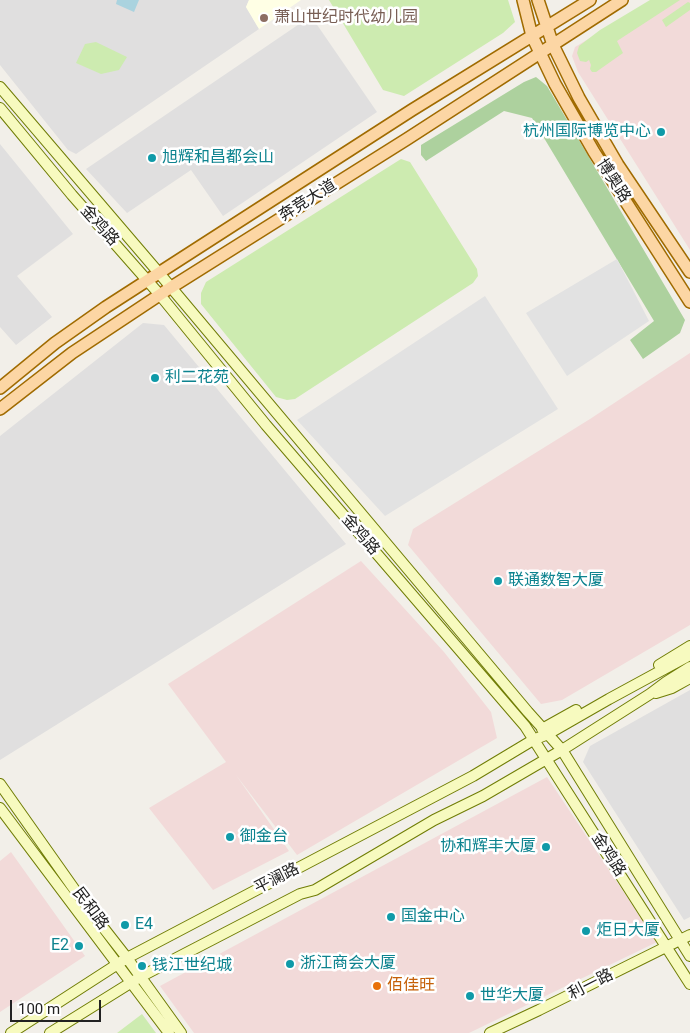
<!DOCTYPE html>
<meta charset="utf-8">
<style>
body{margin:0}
#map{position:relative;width:690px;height:1033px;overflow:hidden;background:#f2efe9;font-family:Roboto,sans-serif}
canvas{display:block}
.scale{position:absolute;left:10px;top:1000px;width:91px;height:22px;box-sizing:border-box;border:2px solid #222;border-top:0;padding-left:6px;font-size:15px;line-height:18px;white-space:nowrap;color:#222;-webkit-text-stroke:4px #fff;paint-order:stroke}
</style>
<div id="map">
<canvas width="690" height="1033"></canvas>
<div class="scale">100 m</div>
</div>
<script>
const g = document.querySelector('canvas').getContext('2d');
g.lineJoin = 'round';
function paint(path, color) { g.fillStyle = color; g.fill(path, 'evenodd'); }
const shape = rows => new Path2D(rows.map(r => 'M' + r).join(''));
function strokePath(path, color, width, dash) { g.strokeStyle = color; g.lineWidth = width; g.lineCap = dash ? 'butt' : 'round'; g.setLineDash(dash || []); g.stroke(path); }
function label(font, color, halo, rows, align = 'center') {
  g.font = font + ' Roboto,"Noto Sans SC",sans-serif'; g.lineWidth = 5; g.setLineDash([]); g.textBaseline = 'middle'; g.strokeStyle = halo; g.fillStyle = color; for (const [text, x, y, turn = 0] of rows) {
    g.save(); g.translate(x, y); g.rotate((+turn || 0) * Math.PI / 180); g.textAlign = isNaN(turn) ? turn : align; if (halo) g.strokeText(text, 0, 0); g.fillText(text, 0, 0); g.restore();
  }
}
const residential = shape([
 [0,0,249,0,246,7,259,29,76,154,68,150,0,65],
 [311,16,377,112,223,216,191,170,127,213,86,169],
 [0,144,73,234,17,276,52,317,16,345,0,327],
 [143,323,164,325,346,544,0,760,0,436],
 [690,690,690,917,684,920,583,762,590,746]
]);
const commercial = shape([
 [653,0,690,0,690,250,578,72,572,56,575,47],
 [690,353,690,625,562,700,541,704,408,545,413,529,590,419],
 [361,561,444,652,491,712,497,738,297,855,236,775,289,851,213,890,149,808,226,762,168,684],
 [547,777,657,942,469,1033,194,1033,160,986],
 [11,852,85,956,0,1012,0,861]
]);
const education = shape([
 [249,0,301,0,259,29,246,7]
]);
const grass = shape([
 [329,0,508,0,515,22,503,33,404,96,383,90],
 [650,0,680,0,617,41,623,53,596,72,592,72,590,69,591,65,589,60,586,62,580,61,577,53,579,46,600,30],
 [688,2,690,3,690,10,666,27,662,20],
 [96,42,127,57,119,70,101,74,76,63,85,44],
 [401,159,410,162,477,269,478,276,473,283,295,399,287,400,276,397,201,304,201,293,206,282],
 [142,1014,156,1033,117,1033]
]);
const forest = shape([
 [536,77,547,86,685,320,680,333,643,359,630,340,654,321,532,118,504,111,426,161,421,155,421,145,524,82]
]);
const parking = shape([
 [617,259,649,321,567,376,526,313],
 [485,296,558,409,385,516,297,420]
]);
const water = shape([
 [117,0,139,0,134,12,116,4]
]);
const secondary = shape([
 [0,87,159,273,528,712,562,750,690,956],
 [0,108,72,195,160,295,266,425,525,726,690,984],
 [659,665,690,646],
 [656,693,672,688,690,678],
 [542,729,576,710],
 [0,784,84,903,127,958,181,1033],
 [0,808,169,1033],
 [11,1033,127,958,473,776,533,740,548,734,609,699,690,655],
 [50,1033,140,977,300,894,315,890,434,820,483,796,562,750,650,694,666,682,690,667],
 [490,1033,539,1010,690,935]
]);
const primary = shape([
 [523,0,532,36,555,84,594,152,690,302],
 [538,0,553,45,579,98,618,165,690,272],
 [0,388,55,343,106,307,412,110,590,0],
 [0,409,72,353,170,288,407,139,622,0]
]);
const markers = [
 [264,18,5,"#8d6e63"],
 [661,132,5,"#0f9aa8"],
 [152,158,5,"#0f9aa8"],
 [155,378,5,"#0f9aa8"],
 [498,581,5,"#0f9aa8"],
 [230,837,5,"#0f9aa8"],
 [546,847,5,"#0f9aa8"],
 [391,917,5,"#0f9aa8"],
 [125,925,5,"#0f9aa8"],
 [586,931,5,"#0f9aa8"],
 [79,946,5,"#0f9aa8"],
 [290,964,5,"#0f9aa8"],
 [142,966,5,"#0f9aa8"],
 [377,986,5,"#e8710a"],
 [470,996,5,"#0f9aa8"]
];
const educationNames = [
 ["萧山世纪时代幼儿园",274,18]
];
const cultureNames = [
 ["杭州国际博览中心",651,132,"right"],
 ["旭辉和昌都会山",162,158],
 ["利二花苑",165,378],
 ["联通数智大厦",508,581],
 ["御金台",240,837],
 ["协和辉丰大厦",536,847,"right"],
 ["国金中心",401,917],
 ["E4",135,925],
 ["炬日大厦",596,931],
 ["E2",69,946,"right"],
 ["浙江商会大厦",300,964],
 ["钱江世纪城",152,966],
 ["世华大厦",480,996]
];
const streetNames = [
 ["博奥路",613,181,57],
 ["奔竞大道",308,201,-32],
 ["金鸡路",99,226,48],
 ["金鸡路",360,535,49],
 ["金鸡路",608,855,57],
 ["平澜路",277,879,-27],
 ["民和路",90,909,53],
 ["利一路",591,985,-27]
];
const foodNames = [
 ["佰佳旺",387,986]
];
paint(residential, '#e0dfdf');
paint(commercial, '#f2dad9');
paint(education, '#ffffe5');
paint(grass, '#cdebb0');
paint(forest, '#add19e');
paint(parking, '#e2e2e2');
paint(water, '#aad3df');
strokePath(secondary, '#707d05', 12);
strokePath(primary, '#a06b00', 14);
strokePath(secondary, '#f7fabf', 10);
strokePath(primary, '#fcd6a4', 11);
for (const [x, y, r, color] of markers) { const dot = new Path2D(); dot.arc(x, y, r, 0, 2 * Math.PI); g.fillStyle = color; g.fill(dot); strokePath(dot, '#fff', 2); }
label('16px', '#785e54', '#fff', educationNames, 'left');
label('16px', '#0d838f', '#fff', cultureNames, 'left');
label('16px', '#222', '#fff', streetNames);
label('16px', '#c56008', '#fff', foodNames, 'left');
</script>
